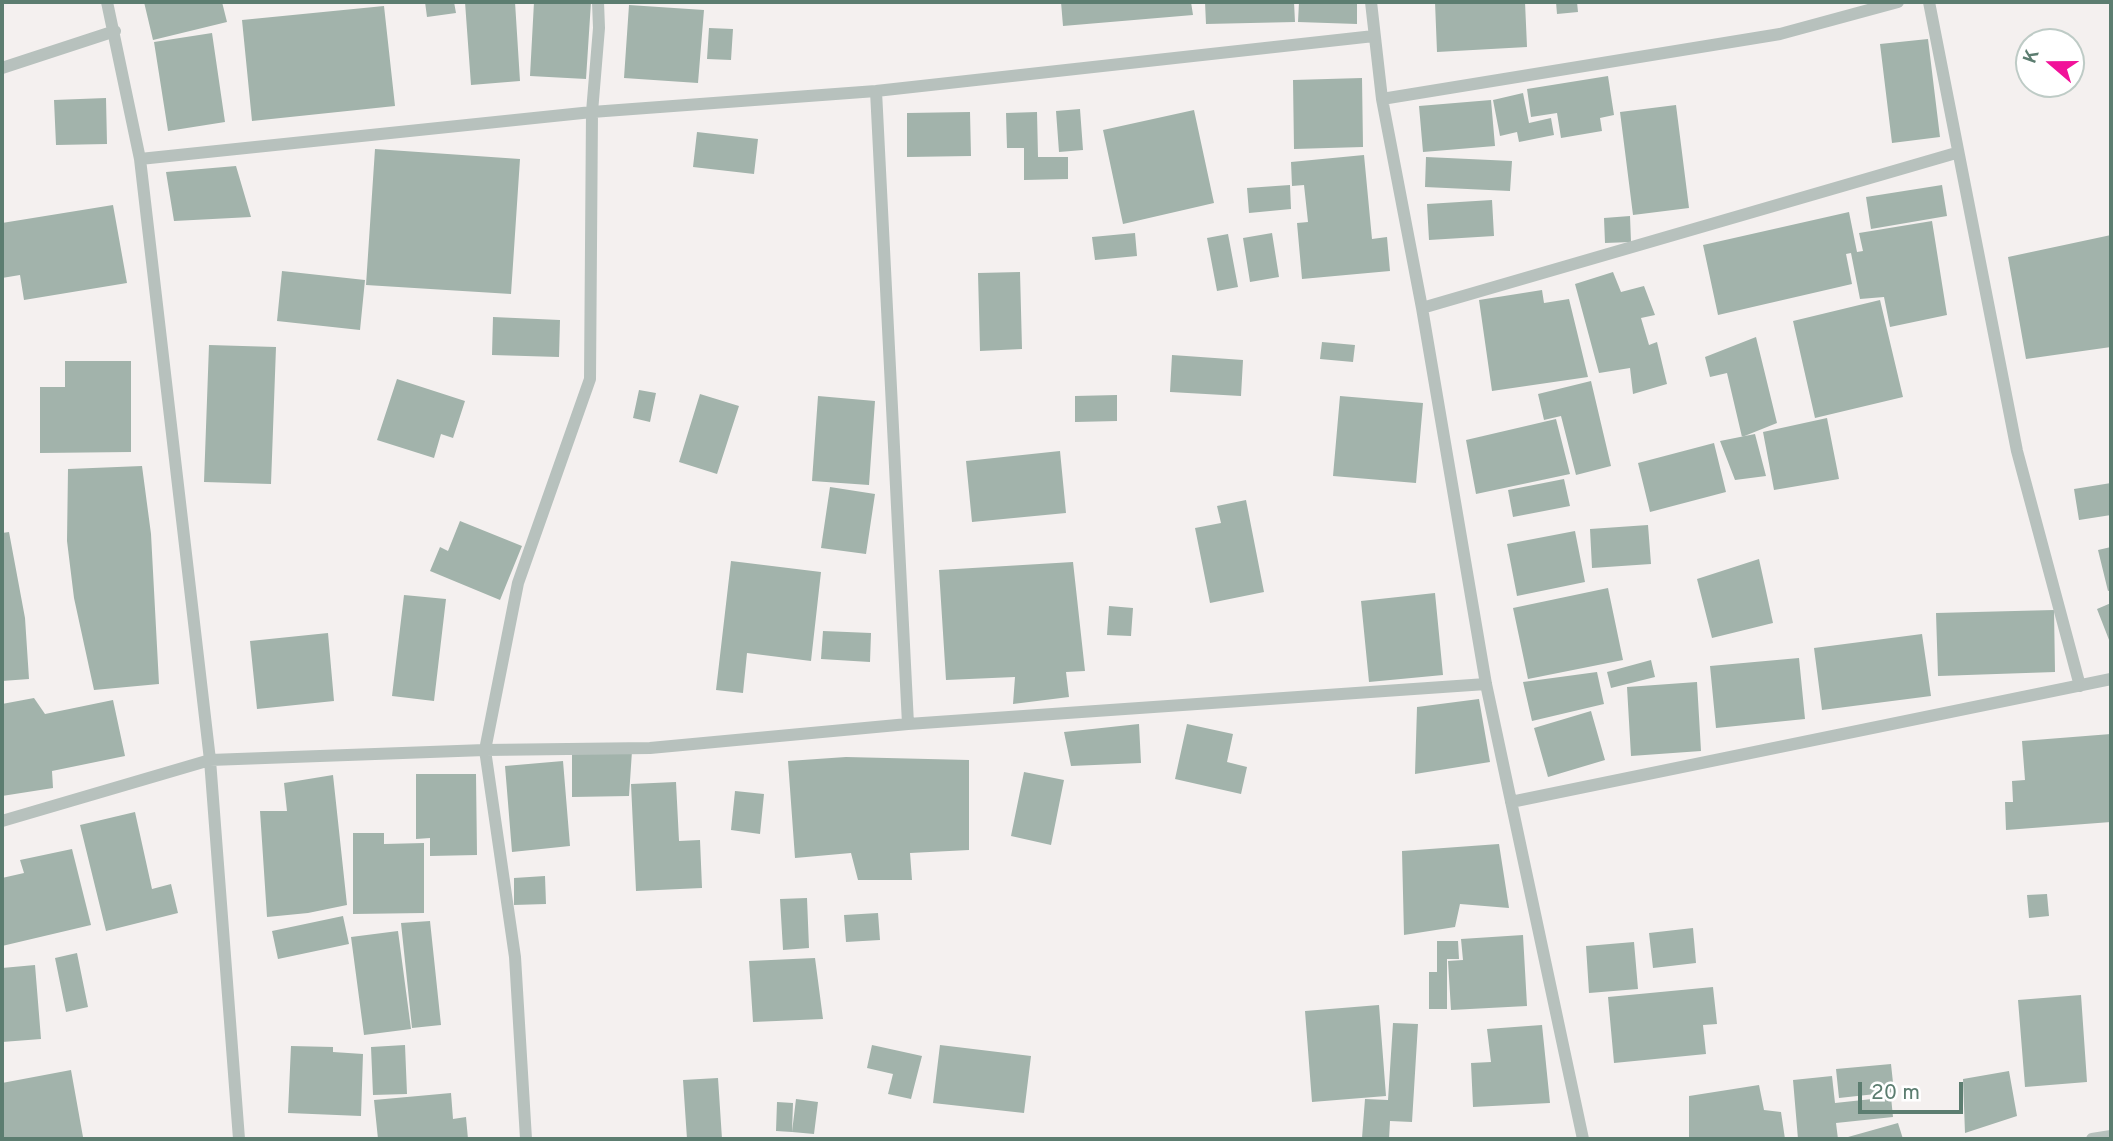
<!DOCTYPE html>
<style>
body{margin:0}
#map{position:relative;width:2113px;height:1141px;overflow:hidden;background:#f4f0ef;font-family:Overpass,sans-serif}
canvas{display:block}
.frame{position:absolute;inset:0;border:4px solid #5c7d70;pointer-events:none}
.north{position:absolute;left:2015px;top:28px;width:70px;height:70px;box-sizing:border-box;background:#fff;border:2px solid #becbc6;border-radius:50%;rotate:290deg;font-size:19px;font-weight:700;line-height:28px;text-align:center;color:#5c7d70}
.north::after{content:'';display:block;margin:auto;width:24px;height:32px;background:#f11299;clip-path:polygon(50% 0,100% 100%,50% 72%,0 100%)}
.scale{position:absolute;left:1858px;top:1082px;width:105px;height:32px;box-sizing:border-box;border:4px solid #5c7d70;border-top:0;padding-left:9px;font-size:21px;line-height:24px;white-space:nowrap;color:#5c7d70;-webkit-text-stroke:5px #fff;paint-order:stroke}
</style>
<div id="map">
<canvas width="2113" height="1141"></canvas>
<div class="frame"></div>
<div class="north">K</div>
<div class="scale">20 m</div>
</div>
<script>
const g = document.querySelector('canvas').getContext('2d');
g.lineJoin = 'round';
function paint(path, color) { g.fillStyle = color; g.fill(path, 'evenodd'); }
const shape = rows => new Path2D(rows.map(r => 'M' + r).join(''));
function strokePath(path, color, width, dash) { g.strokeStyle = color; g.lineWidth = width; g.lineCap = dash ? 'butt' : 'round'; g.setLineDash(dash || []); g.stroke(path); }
const building = shape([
 [144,2,222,2,227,22,153,40],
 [425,2,454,2,456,13,427,17],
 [465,2,515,2,520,81,471,85],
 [534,2,591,2,586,79,530,76],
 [1061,2,1191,2,1193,15,1063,26],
 [1205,2,1294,2,1295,22,1206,24],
 [1299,2,1357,2,1357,24,1298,22],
 [1435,2,1525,2,1527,47,1437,52],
 [1556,2,1577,2,1578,12,1557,14],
 [629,5,704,10,698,83,624,78],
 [384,6,395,106,252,121,242,20],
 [709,28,733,29,731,60,707,59],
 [212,33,225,122,168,131,154,42],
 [1928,39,1940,137,1892,143,1880,44],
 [1608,76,1614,115,1600,118,1602,131,1561,138,1557,113,1531,117,1527,89],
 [1362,78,1363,147,1294,149,1293,80],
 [1523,93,1529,123,1551,118,1554,135,1519,142,1517,132,1500,136,1493,100],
 [106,98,107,144,56,145,54,100],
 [1491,100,1495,146,1423,152,1419,106],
 [1676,105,1689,208,1633,215,1620,112],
 [1080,109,1083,150,1059,152,1056,111],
 [1194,110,1214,203,1123,224,1103,130],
 [970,112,971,156,907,157,907,113],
 [1037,112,1038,157,1068,157,1068,179,1024,180,1024,148,1007,148,1006,113],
 [697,132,758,139,754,174,693,167],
 [375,149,520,159,511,294,366,285],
 [1364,155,1372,239,1387,237,1390,271,1302,279,1297,223,1308,222,1304,185,1292,186,1291,162],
 [1426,157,1512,161,1510,191,1425,187],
 [236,166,251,217,174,221,166,172],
 [1290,185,1291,209,1249,213,1247,188],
 [1942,185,1947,216,1871,229,1866,197],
 [1492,200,1494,236,1429,240,1427,204],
 [113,205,127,283,24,300,20,275,2,278,2,223],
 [1849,212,1857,252,1863,251,1859,233,1932,221,1947,315,1890,327,1884,297,1860,299,1851,253,1846,254,1852,284,1718,315,1703,245],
 [1630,216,1631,242,1605,243,1604,218],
 [1135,233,1137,256,1095,260,1092,237],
 [1272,233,1279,277,1250,282,1243,238],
 [1228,234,1238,287,1217,291,1207,238],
 [2111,235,2111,347,2026,359,2008,257],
 [282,271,365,280,360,330,277,321],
 [1020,272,1022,349,980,351,978,273],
 [1613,272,1621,292,1644,286,1655,315,1641,318,1649,345,1657,342,1667,384,1633,394,1630,368,1599,373,1575,284],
 [1542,290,1544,303,1569,299,1588,377,1492,391,1479,300],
 [1880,300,1903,397,1815,418,1793,321],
 [493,317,560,320,559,357,492,355],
 [1756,337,1777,423,1742,437,1727,373,1710,377,1705,357],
 [1322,342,1355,345,1353,362,1320,359],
 [209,345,276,347,271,484,204,482],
 [1172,355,1243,360,1241,396,1170,392],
 [65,361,131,361,131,452,40,453,40,387,65,387],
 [397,379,465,401,453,438,441,434,434,458,377,440],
 [1591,381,1611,466,1576,475,1561,416,1544,420,1538,394],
 [639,390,656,393,650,422,633,418],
 [700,394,739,406,717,474,679,462],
 [1117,395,1117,421,1075,422,1075,396],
 [818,396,875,401,869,485,812,481],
 [1340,396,1423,403,1416,483,1333,476],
 [1827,418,1839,479,1774,490,1763,432],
 [1556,419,1570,474,1476,494,1466,440],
 [1755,434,1766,476,1735,480,1720,441],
 [1714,443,1726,492,1650,512,1638,463],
 [1060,451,1066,513,972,522,966,461],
 [142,466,151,534,159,684,94,690,74,598,67,541,68,469],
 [1564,479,1570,506,1513,517,1508,490],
 [2111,483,2111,515,2079,520,2074,489],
 [830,487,875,494,866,554,821,548],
 [1246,500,1264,592,1210,603,1195,528,1221,523,1217,506],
 [460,521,522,546,500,600,430,571,440,547,448,551],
 [1648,525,1651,564,1592,568,1590,529],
 [1575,531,1585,582,1517,596,1507,544],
 [9,532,25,618,29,679,2,681,2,533],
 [2111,547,2111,590,2108,591,2098,550],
 [1759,559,1773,623,1712,638,1697,579],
 [731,561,821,572,811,661,747,653,743,693,716,690],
 [1073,562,1085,671,1066,672,1069,697,1013,704,1015,677,946,680,939,570],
 [1608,588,1623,660,1528,679,1513,608],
 [1435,593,1443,675,1369,682,1361,601],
 [404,595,446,599,434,701,392,696],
 [2111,603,2111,645,2097,609],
 [1109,606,1133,608,1131,636,1107,635],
 [2054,610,2055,672,1938,676,1936,613],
 [823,631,871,633,870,662,821,659],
 [328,633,334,701,257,709,250,641],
 [1922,634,1931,696,1822,710,1814,648],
 [1799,658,1805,719,1716,728,1710,666],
 [1651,660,1655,677,1611,688,1607,672],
 [1597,672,1604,704,1532,721,1523,682],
 [1697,682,1701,751,1631,756,1627,687],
 [34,698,45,714,113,700,125,756,52,771,53,788,2,796,2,704],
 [1479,699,1490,762,1415,774,1417,707],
 [1591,711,1605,760,1548,777,1534,728],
 [1139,724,1141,763,1071,766,1064,732],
 [1187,724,1233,734,1227,762,1247,767,1241,794,1175,779],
 [2111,734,2111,822,2006,830,2005,802,2013,802,2012,781,2025,780,2022,741],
 [632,751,629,796,572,797,572,752],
 [846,757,969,760,969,850,910,853,912,880,858,880,851,853,795,858,788,761],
 [563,761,570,846,512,852,505,766],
 [1024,772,1064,780,1051,845,1011,836],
 [416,774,476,774,477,855,430,856,430,838,416,839],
 [333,775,347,905,308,913,267,917,260,811,287,811,284,783],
 [676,782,679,841,700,840,702,888,636,891,631,784],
 [735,791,764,794,760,834,731,830],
 [135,812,152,889,171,884,178,913,106,931,80,825],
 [353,833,384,833,384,844,424,843,424,913,353,914],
 [1499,844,1509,908,1460,904,1455,927,1404,935,1402,851],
 [72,849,91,925,2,946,2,878,24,873,20,860],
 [545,876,546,904,514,905,514,878],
 [2047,894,2049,916,2029,918,2027,895],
 [807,898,809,948,783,950,780,899],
 [878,913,880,940,846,942,844,915],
 [343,916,349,944,278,959,272,931],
 [430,921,441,1025,412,1028,401,923],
 [1693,928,1696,963,1653,968,1649,933],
 [398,931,411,1029,364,1035,351,937],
 [1523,935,1527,1006,1451,1010,1448,961,1463,960,1461,939],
 [1437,941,1458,941,1459,959,1447,959,1447,1009,1429,1009,1429,972,1437,972],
 [1634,942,1638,989,1589,993,1586,946],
 [77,953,88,1007,66,1012,55,958],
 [815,958,823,1019,753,1022,749,961],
 [35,965,41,1039,2,1042,2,968],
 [1713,987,1717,1024,1703,1025,1706,1054,1614,1063,1608,997],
 [2081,995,2087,1082,2025,1087,2018,1000],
 [1379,1005,1386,1096,1312,1102,1305,1011],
 [1393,1023,1418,1024,1412,1122,1390,1121,1389,1139,1362,1138,1365,1099,1388,1100],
 [1542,1025,1550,1103,1473,1107,1471,1063,1491,1062,1487,1029],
 [405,1045,407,1094,373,1095,371,1047],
 [872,1045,922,1056,911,1099,888,1094,893,1074,867,1068],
 [940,1045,1031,1056,1024,1113,933,1103],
 [291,1046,333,1047,333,1052,363,1054,361,1116,288,1113],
 [1891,1064,1894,1092,1839,1098,1836,1069],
 [71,1070,83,1137,2,1139,2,1083],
 [2009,1071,2017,1116,1965,1133,1963,1079],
 [1832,1076,1835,1103,1891,1097,1893,1117,1836,1123,1838,1139,1798,1139,1793,1080],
 [718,1078,722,1139,687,1139,683,1080],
 [1759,1085,1764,1110,1781,1112,1785,1139,1689,1139,1689,1096],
 [451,1093,453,1119,466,1117,468,1139,378,1139,374,1100],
 [796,1099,818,1102,814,1134,792,1132],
 [777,1102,793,1103,792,1132,776,1131],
 [1898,1123,1903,1139,1848,1139,1848,1137]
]);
const minor = shape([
 [107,2,140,159,210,760,239,1139],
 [1371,2,1382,99,1422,308,1486,684,1583,1139],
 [1929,2,2017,451,2080,686],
 [2,68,115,31],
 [876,91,908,724],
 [1382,99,1780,34,1898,2],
 [140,159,592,112,876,91,1374,36],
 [1422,308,1956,153],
 [1511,802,2111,679],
 [2,821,210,760,485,750,650,748,908,724,1486,684],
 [526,1139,515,957,485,750,518,583,590,379,592,112,599,28,598,2],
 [2092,1139,2111,1136]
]);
paint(building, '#a2b3ab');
strokePath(minor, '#b7c1bd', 12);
</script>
